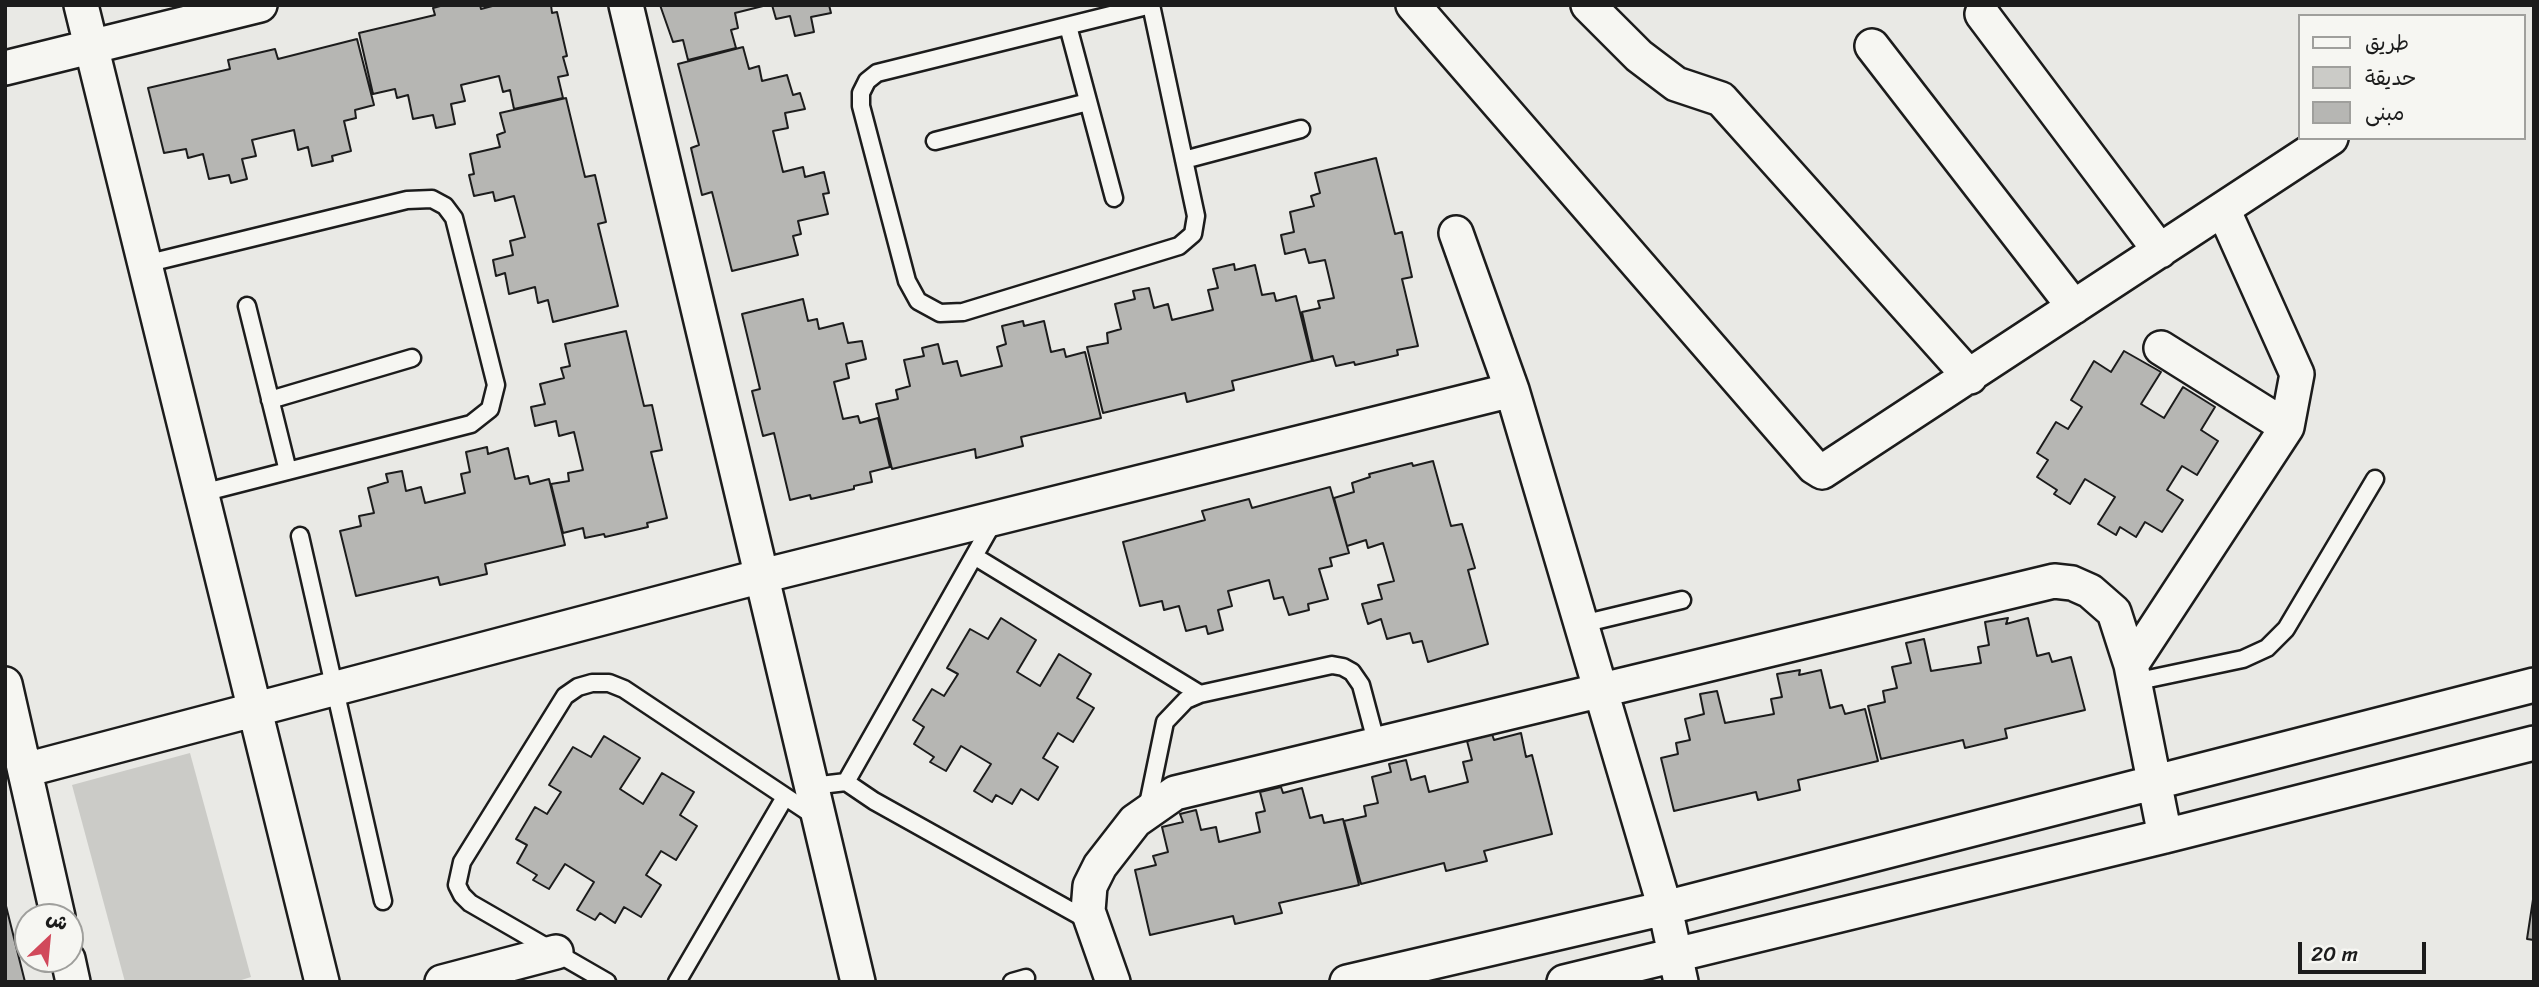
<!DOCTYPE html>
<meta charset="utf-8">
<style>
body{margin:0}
#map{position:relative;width:2539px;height:987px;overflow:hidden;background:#e9e9e5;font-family:Sriracha,"Playpen Sans Arabic",sans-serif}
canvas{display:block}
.frame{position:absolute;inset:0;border:7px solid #1c1c1c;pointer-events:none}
.legend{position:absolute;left:2298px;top:14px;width:228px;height:126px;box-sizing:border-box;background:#f6f6f2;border:2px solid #9f9f9c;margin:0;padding:9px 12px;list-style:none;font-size:21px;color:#1c1c1c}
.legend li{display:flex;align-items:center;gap:14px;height:35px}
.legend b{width:35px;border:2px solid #9f9f9c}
.north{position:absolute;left:14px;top:903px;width:70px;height:70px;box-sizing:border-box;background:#f6f6f2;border:2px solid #9f9f9c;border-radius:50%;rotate:26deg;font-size:19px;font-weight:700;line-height:28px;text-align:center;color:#1c1c1c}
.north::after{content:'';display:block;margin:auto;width:24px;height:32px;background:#d1495b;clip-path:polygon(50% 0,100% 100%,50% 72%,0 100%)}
.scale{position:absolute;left:2298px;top:942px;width:128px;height:32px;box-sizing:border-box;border:4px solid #1c1c1c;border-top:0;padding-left:9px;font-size:21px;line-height:24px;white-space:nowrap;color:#1c1c1c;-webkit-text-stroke:5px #f6f6f2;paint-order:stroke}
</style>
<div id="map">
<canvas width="2539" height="987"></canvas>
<div class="frame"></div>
<ul class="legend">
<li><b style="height:9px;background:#f6f6f2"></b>طريق</li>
<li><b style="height:19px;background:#cbcbc7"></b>حديقة</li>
<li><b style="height:19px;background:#b6b6b3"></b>مبنى</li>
</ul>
<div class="north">ش</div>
<div class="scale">20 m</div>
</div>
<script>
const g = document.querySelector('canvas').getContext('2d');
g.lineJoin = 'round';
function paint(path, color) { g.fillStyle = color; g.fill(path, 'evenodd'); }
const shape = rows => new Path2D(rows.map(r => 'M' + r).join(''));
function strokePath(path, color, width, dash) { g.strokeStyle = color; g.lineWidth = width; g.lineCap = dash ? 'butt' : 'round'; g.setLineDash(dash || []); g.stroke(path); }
const green = shape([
 [190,753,251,977,235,982,125,982,72,785]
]);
const building = shape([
 [444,5,480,5,481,9,496,5,551,5,552,13,557,12,567,56,563,57,568,75,558,77,563,98,514,109,510,90,503,92,499,76,461,85,465,101,451,104,455,124,436,128,433,115,413,119,408,95,397,98,395,89,373,94,359,33,435,15,433,8,444,5],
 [660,5,767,5,735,13,738,28,731,30,736,48,688,60,683,40,673,42,660,5],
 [772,5,829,5,831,13,811,17,814,32,795,36,790,16,776,19,772,5],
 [357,39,374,105,355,110,356,118,344,121,351,151,332,156,333,161,312,166,308,147,298,150,294,130,252,140,256,156,242,159,247,179,231,183,229,175,209,179,203,154,188,158,186,149,164,153,148,88,230,69,228,60,275,49,278,59,357,39],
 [743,47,749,69,759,66,762,81,787,75,793,95,800,93,805,109,785,113,788,128,773,131,783,172,803,167,805,177,824,172,829,193,823,194,828,214,798,221,801,234,793,236,798,255,732,271,712,192,702,195,691,148,699,145,678,64,743,47],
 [566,98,585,177,595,175,606,222,598,224,618,306,553,322,548,300,538,303,535,287,509,294,505,273,496,276,493,260,513,255,510,241,525,237,514,196,495,201,493,192,474,196,469,175,474,174,470,154,500,147,497,135,505,132,500,113,566,98],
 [1376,158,1395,234,1402,232,1412,277,1402,279,1418,346,1397,350,1398,355,1355,365,1354,362,1336,366,1333,356,1313,361,1302,312,1320,308,1318,301,1334,298,1325,260,1309,263,1305,249,1285,254,1281,235,1294,232,1290,212,1314,206,1311,196,1320,193,1315,173,1376,158],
 [1234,264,1235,270,1255,265,1262,295,1274,293,1276,301,1296,296,1312,361,1232,381,1234,390,1187,402,1185,393,1103,413,1087,347,1108,343,1107,333,1121,329,1115,304,1135,299,1133,291,1149,288,1154,308,1168,304,1172,320,1213,310,1208,290,1218,288,1213,269,1234,264],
 [803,299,808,321,817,319,819,329,843,323,848,343,862,341,866,359,846,364,849,378,834,382,843,419,858,416,860,423,878,418,890,467,870,472,872,482,854,486,854,489,811,499,810,495,790,500,774,433,763,436,752,391,760,389,742,314,803,299],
 [1023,321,1024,326,1044,321,1051,352,1064,349,1066,357,1085,352,1101,418,1021,437,1023,446,976,458,975,449,892,469,876,404,898,399,896,390,910,386,904,360,924,356,922,348,938,344,943,364,957,361,961,376,1002,366,997,347,1006,344,1002,326,1023,321],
 [626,331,644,406,652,405,662,450,651,452,667,518,647,523,648,527,605,537,604,534,585,538,583,528,563,533,551,484,569,481,568,473,583,470,574,432,559,436,556,421,535,426,531,407,545,404,540,384,564,378,561,368,570,366,565,344,626,331],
 [2124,351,2161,372,2141,404,2164,418,2183,387,2215,407,2201,430,2218,441,2197,475,2182,466,2167,490,2183,500,2162,532,2145,522,2136,537,2120,527,2116,535,2098,524,2115,497,2085,479,2070,504,2054,494,2057,490,2037,477,2048,460,2037,453,2056,422,2068,429,2082,407,2071,400,2094,361,2111,372,2124,351],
 [487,447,488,454,508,448,515,479,528,476,530,484,549,479,565,545,485,564,487,574,440,585,438,577,356,596,340,531,361,526,359,516,374,513,368,488,388,482,386,474,402,471,406,491,421,487,425,503,465,493,461,474,470,472,466,452,487,447],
 [1433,461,1451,526,1462,524,1475,568,1468,570,1488,644,1428,662,1422,641,1413,643,1410,633,1387,639,1381,619,1368,624,1362,604,1382,599,1378,585,1394,581,1383,543,1368,548,1366,540,1347,546,1334,498,1354,492,1352,483,1370,477,1369,474,1412,463,1413,466,1433,461],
 [1330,487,1349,553,1330,558,1332,566,1319,569,1328,599,1308,604,1309,610,1289,615,1283,597,1274,599,1269,580,1228,591,1232,606,1218,610,1223,630,1208,634,1206,626,1186,631,1179,606,1164,610,1162,601,1140,606,1123,542,1205,520,1202,511,1249,499,1252,508,1330,487],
 [1001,618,1036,640,1017,672,1040,686,1059,654,1091,674,1077,698,1094,708,1073,742,1058,733,1043,758,1058,767,1038,800,1021,789,1012,804,996,795,992,802,974,791,991,764,961,746,946,771,930,762,934,757,914,744,924,727,913,720,932,689,944,696,958,674,947,668,970,629,988,639,1001,618],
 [2008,618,2006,624,2028,618,2037,656,2049,653,2052,662,2071,657,2085,710,2005,729,2007,738,1965,748,1963,740,1881,759,1868,706,1885,702,1883,691,1897,688,1892,667,1911,663,1906,643,1924,639,1931,671,1981,663,1978,647,1989,645,1985,622,2008,618],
 [1800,670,1799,675,1821,670,1830,708,1842,705,1845,714,1865,709,1878,761,1798,780,1800,790,1758,800,1756,792,1674,811,1661,758,1678,754,1676,743,1690,740,1685,719,1704,714,1700,694,1717,691,1725,723,1774,714,1771,699,1782,697,1777,674,1800,670],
 [1521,733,1526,757,1532,755,1552,834,1484,851,1487,861,1446,871,1444,863,1361,884,1344,821,1366,816,1364,806,1378,803,1372,777,1391,772,1389,764,1406,760,1411,780,1425,776,1429,792,1468,782,1463,762,1472,760,1467,741,1492,734,1494,740,1521,733],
 [604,736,640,758,620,789,643,804,662,773,694,792,680,815,697,826,676,860,661,851,646,875,661,885,641,917,624,907,615,923,600,913,595,920,577,910,594,882,565,864,549,889,533,880,537,875,517,863,527,845,516,839,535,807,547,814,561,792,549,785,573,747,591,757,604,736],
 [1281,787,1283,793,1302,788,1310,818,1322,815,1324,823,1343,819,1359,885,1279,903,1282,913,1235,924,1233,916,1150,935,1135,870,1156,865,1153,856,1168,852,1162,827,1183,822,1180,814,1196,810,1201,830,1216,827,1219,842,1260,832,1256,813,1265,811,1260,792,1281,787],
 [2534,893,2534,940,2527,939,2534,893],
 [5,902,25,982,5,982,5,902]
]);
const service = shape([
 [1151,5,1196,216,1193,234,1179,246,963,312,940,313,918,301,907,281,861,106,861,93,867,81,877,73,1151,5],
 [1068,26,1114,198],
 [935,141,1088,102],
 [1184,160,1301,129],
 [145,264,407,200,432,199,445,206,454,218,496,385,490,409,471,424,202,493],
 [247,306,288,471],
 [270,400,412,358],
 [300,536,383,901],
 [974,556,1200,694],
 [1582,624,1682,600],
 [2134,682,2243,659,2267,648,2286,629,2375,479],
 [846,782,995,519],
 [812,786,846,782,874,801,1091,922],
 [1147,809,1165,722,1186,700,1200,694,1332,665,1343,667,1352,672,1361,685,1377,745],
 [607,982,470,903,462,895,457,885,462,862,565,696,578,687,592,683,609,683,624,689,816,817],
 [677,982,785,797],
 [1012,982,1026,978]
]);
const minor = shape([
 [81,5,322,982],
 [626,5,858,982],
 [1413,5,1814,467,1822,472,2331,138],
 [1588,5,1639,56,1676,84,1721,99,1970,377],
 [1982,14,2160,251],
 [1872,46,2074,307],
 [5,68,260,5],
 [2223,209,2297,374,2287,427],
 [1456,233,1512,390,1665,908,1681,982],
 [2131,665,2287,427,2161,348],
 [5,684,58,917],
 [25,770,762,576,1512,390],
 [68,959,73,982],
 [442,982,556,952],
 [1113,982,1088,911,1090,886,1100,866,1135,821,1175,793,2054,581,2072,583,2090,591,2114,612,2131,665,2165,836],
 [1347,982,1665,908,2534,685],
 [1564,982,2165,836,2534,743]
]);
paint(green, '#cbcbc7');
paint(building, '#b6b6b3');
strokePath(building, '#1c1c1c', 2);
strokePath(service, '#1c1c1c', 21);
strokePath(minor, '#1c1c1c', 38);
strokePath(service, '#f6f6f2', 16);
strokePath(minor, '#f6f6f2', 33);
</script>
